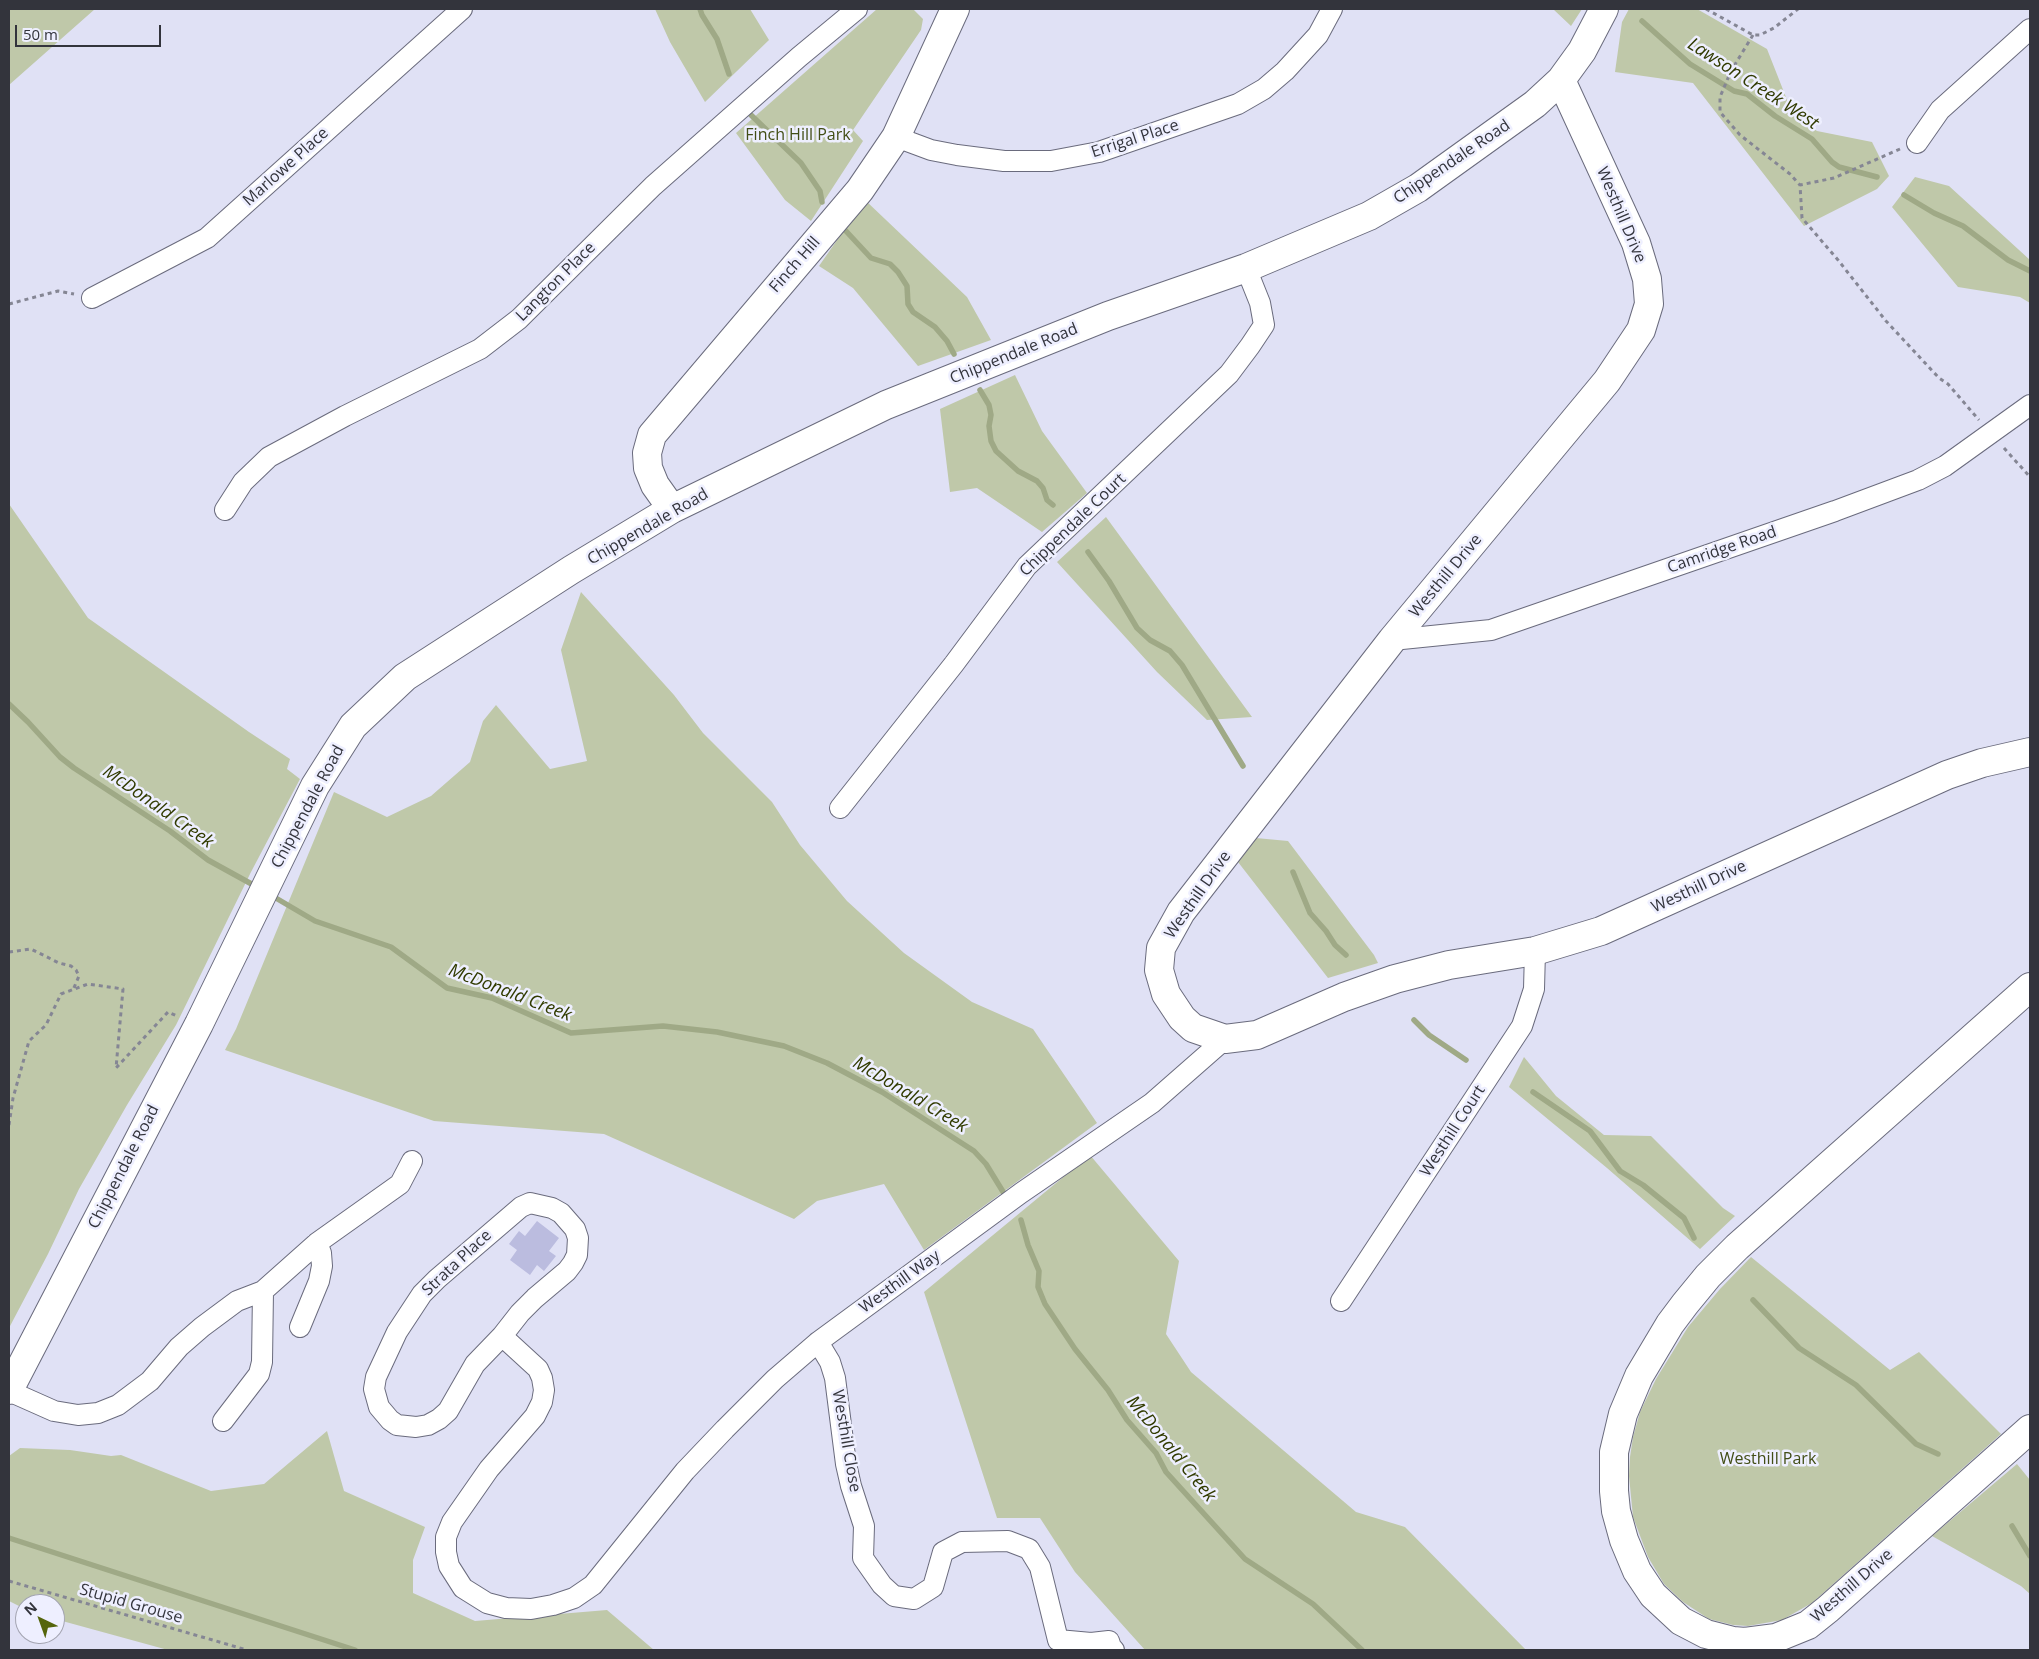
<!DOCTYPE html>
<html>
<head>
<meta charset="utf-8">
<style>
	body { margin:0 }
	#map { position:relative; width:2039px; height:1659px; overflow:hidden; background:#e0e1f5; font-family:"Open Sans",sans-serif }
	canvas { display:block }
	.frame { position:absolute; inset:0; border:10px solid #33343c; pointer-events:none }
	.north { position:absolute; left:15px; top:1594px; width:50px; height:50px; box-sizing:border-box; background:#eeefff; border:1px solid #a3a4b1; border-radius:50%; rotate:318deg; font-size:14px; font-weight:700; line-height:20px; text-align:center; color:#33343c }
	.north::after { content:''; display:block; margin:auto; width:18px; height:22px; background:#55650c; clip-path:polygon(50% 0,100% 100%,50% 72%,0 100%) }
	.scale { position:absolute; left:15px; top:25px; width:146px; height:22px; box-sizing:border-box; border:2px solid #33343c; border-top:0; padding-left:6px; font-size:15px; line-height:18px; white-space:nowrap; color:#33343c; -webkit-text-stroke:4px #eeefff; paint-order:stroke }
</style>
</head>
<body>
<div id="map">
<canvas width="2039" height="1659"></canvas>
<div class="frame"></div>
<div class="north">N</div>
<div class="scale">50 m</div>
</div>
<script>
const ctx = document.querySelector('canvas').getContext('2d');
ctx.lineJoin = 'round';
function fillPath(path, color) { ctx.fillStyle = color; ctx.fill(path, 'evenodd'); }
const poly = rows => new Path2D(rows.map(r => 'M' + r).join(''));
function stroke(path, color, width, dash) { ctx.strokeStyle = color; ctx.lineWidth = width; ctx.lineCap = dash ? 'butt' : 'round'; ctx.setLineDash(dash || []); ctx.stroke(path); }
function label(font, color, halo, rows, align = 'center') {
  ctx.font = font + ' "Open Sans",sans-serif'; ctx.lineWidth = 5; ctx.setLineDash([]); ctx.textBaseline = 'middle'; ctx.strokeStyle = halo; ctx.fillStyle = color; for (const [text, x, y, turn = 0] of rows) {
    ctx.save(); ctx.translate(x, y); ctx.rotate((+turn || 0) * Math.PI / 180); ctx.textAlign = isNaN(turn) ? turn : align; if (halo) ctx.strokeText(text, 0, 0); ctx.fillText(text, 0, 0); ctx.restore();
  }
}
fillPath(poly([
	[9,9,95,9,9,85],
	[655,9,750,9,769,40,705,102,670,42],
	[877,9,913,9,923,19,921,30,853,130,863,141,811,221,785,200,736,133],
	[1553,9,1582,9,1571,26],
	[1629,9,1697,9,1767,49,1793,115,1817,131,1872,142,1889,176,1877,189,1804,226,1693,83,1615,72,1622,22],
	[1915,177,1949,186,2030,260,2030,303,2020,297,1958,287,1892,207],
	[865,200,967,297,991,340,918,366,853,288,819,266],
	[1015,375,1042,431,1087,493,1042,532,977,488,950,492,940,409],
	[9,504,88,618,249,732,290,759,287,769,300,779,251,872,176,1025,127,1105,79,1189,48,1254,9,1328],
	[1106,517,1252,717,1207,720,1157,672,1057,562],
	[581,592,674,695,703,733,772,802,800,845,847,901,904,953,972,1002,1033,1029,1097,1123,924,1250,884,1184,817,1201,794,1219,604,1134,434,1121,225,1050,236,1029,334,792,387,817,431,796,470,762,483,721,496,705,550,769,587,761,561,650],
	[1256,838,1288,841,1374,955,1378,963,1328,978,1238,862],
	[1524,1057,1556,1096,1604,1135,1651,1136,1723,1208,1735,1216,1700,1249,1607,1168,1509,1087],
	[1090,1155,1179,1261,1166,1334,1191,1372,1356,1512,1405,1527,1526,1650,1145,1650,1075,1572,1040,1518,997,1518,924,1292],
	[1751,1257,1890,1370,1919,1352,2001,1434,1812,1603,1782,1620,1748,1626,1733,1625,1709,1619,1683,1602,1664,1584,1648,1557,1633,1517,1629,1476,1630,1457,1633,1437,1640,1412,1656,1379,1688,1327,1720,1289],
	[327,1431,344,1491,425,1527,413,1560,413,1593,475,1621,607,1610,654,1650,168,1650,55,1619,55,1604,25,1604,25,1609,9,1601,9,1456,20,1448,70,1450,111,1456,121,1455,211,1491,264,1484],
	[2017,1464,2030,1480,2030,1594,2021,1586,1932,1536]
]), '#bfc8a9');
stroke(poly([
	[700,9,702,15,717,39,729,74],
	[1642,21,1690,64,1734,91,1747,94,1775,116,1812,139,1832,162,1839,167,1877,177],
	[751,115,801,163,820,191,822,202],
	[1904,195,1934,213,1963,226,2008,260,2030,271],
	[845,230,871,258,890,264,898,272,907,286,908,304,913,312,935,327,947,341,954,354],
	[980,390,989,405,991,415,989,426,991,441,996,451,1018,471,1037,481,1043,488,1047,500,1053,505],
	[1088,552,1109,581,1137,628,1150,640,1170,651,1182,665,1243,766],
	[9,704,28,722,60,757,74,768,170,831,208,860,257,887],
	[1293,872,1310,913,1326,931,1335,945,1346,955],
	[269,894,315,921,391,947,447,988,492,998,571,1033,663,1026,717,1032,784,1046,827,1063,882,1092,974,1151,986,1164,1005,1195],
	[1414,1020,1429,1035,1466,1060],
	[1533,1092,1590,1131,1620,1171,1643,1185,1684,1218,1694,1238],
	[1021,1220,1028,1245,1039,1271,1038,1287,1045,1304,1075,1349,1108,1390,1127,1420,1156,1453,1166,1472,1245,1559,1313,1604,1362,1650],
	[1753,1300,1799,1348,1856,1385,1916,1444,1938,1454],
	[2012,1526,2030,1556],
	[9,1538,355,1650]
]), '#9fa986', 5.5);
fillPath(poly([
	[537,1221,559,1238,549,1251,556,1256,544,1271,537,1265,530,1275,510,1260,517,1250,509,1244,519,1231,525,1236]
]), '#bbbcdf');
const street = poly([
	[896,137,931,150,957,155,1004,161,1051,161,1099,152,1238,104,1264,89,1285,71,1318,35,1332,9],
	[1917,143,1940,110,2030,29],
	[92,298,207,238,462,9],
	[225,510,243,482,269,457,345,416,480,349,519,319,653,186,799,57,857,9],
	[1392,640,1491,630,1835,511,1918,480,1945,466,2030,405],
	[840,808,954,664,1027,566,1229,374,1250,346,1264,325,1260,303,1246,268],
	[1341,1301,1522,1026,1534,989,1535,951],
	[300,1327,319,1281,322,1266,321,1253,317,1243],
	[502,1336,520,1313,535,1298,567,1271,573,1263,577,1255,578,1238,575,1229,561,1213,552,1208,530,1203,521,1207,437,1279,422,1294,397,1332,376,1377,374,1389,379,1407,390,1420,397,1425,416,1427,428,1425,439,1419,448,1411,475,1364,502,1336,538,1369,542,1378,544,1390,542,1402,535,1416,489,1469,452,1522,446,1537,446,1552,449,1566,463,1588,487,1603,506,1608,531,1609,553,1605,574,1598,593,1585,685,1471,725,1429,775,1379,818,1342,1021,1193,1152,1103,1225,1039],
	[818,1342,830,1362,835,1378,846,1464,851,1486,864,1526,863,1558,882,1585,894,1596,914,1599,933,1587,943,1552,962,1542,1008,1541,1029,1549,1040,1567,1058,1640,1091,1643,1109,1641,1111,1647,1114,1650],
	[9,1391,54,1411,78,1415,98,1413,118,1405,150,1381,179,1347,202,1327,237,1301,263,1291,317,1243,400,1184,412,1161],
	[223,1421,259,1374,262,1362,263,1291]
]);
const secondary = poly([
	[1561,80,1636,243,1647,279,1649,304,1641,330,1607,381,1392,640,1181,912,1161,948,1159,970,1166,994,1182,1018,1193,1028,1225,1039,1257,1035,1344,997,1395,979,1449,965,1535,951,1601,931,1947,775,1982,763,2030,752],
	[672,509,655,485,648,468,647,453,652,435,860,190,896,137,955,9],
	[2030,987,1737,1247,1708,1276,1685,1304,1670,1324,1639,1376,1623,1414,1614,1452,1614,1491,1616,1511,1624,1540,1637,1571,1653,1595,1681,1621,1706,1634,1733,1641,1745,1642,1776,1638,1808,1625,1828,1609,2030,1429],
	[9,1390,199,1024,315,786,353,726,405,677,571,570,672,509,886,405,1108,316,1246,268,1369,216,1418,188,1535,104,1561,80,1582,51,1604,9]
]);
stroke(street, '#6a6b7d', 22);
stroke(secondary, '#6a6b7d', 30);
stroke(poly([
	[1706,9,1753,35,1760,35,1774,28,1798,9],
	[1753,35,1731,71,1720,97,1720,112,1740,135,1790,174,1800,185],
	[1900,149,1834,178,1800,185,1802,218,1838,260,1886,321,1939,378,1948,384,1979,420],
	[9,304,58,291,74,294],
	[2004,448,2030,477],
	[9,952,31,949,59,963,71,966,76,970,79,976,73,990],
	[9,1125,13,1098,29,1041,46,1025,61,994,88,984,123,989,116,1068,168,1012,177,1016],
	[9,1581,247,1650]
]), '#858694', 3, [4, 4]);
stroke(street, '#fff', 20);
stroke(secondary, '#fff', 28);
label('16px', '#424e16', '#eeefff', [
	["Finch Hill Park",798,135],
	["Westhill Park",1768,1459]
]);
label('16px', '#33343c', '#eeefff', [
	["Errigal Place",1135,139,-18],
	["Chippendale Road",1452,162,-34],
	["Marlowe Place",286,167,-42],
	["Westhill Drive",1621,215,67],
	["Finch Hill",795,265,-49],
	["Langton Place",556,282,-45],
	["Chippendale Road",1014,354,-22],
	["Chippendale Court",1073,525,-44],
	["Chippendale Road",648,527,-30],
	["Camridge Road",1722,550,-19],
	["Westhill Drive",1446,576,-50],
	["Chippendale Road",308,807,-62],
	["Westhill Drive",1699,887,-25],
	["Westhill Drive",1198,895,-55],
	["Westhill Court",1453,1131,-57],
	["Chippendale Road",124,1167,-63],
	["Strata Place",457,1263,-43],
	["Westhill Way",900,1282,-36],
	["Westhill Close",846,1441,80],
	["Westhill Drive",1852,1586,-41],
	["Stupid Grouse",131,1604,16]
]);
label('italic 18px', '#313b00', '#eeefff', [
	["Lawson Creek West",1753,84,33],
	["McDonald Creek",158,807,35],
	["McDonald Creek",510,993,21],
	["McDonald Creek",910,1095,31],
	["McDonald Creek",1171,1449,51]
]);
</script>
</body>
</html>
